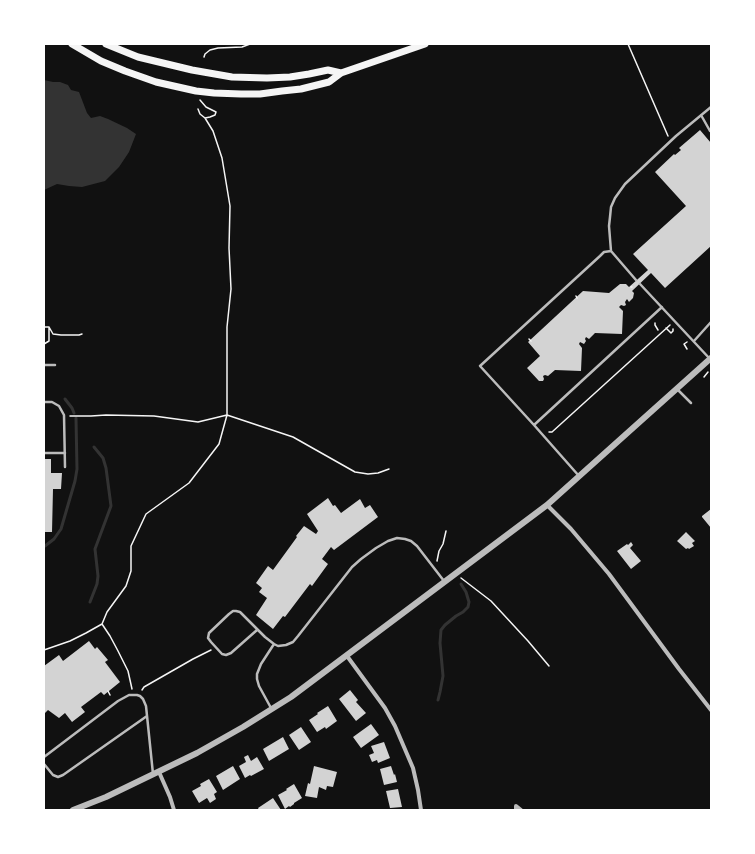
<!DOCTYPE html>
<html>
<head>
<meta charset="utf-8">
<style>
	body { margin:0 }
	#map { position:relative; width:755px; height:854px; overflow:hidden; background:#111; font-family:Barlow,sans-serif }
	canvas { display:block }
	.frame { position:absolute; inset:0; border:45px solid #fff; pointer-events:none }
</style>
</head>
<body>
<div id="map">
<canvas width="755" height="854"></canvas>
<div class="frame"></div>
</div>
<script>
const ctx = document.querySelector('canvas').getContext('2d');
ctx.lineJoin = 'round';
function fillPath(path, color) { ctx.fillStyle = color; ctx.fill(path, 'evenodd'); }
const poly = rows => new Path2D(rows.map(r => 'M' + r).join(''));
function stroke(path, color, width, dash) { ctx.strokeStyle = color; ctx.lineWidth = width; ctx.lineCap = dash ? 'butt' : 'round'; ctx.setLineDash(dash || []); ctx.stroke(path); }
fillPath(poly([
	[44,80,53,82,60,82,68,85,71,90,79,92,87,113,91,118,100,116,108,119,127,128,136,134,129,152,119,167,105,181,82,187,69,186,57,184,44,190]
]), '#333');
stroke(poly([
	[65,399,72,408,74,413],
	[45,546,54,539,61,529,75,481,77,469,76,418],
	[90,602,97,584,98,576,95,549,111,506,106,468,103,458,94,447],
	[438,700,440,692,443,676,440,643,441,630,445,625,456,616,463,612,468,607,469,602,466,592,461,584]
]), '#333', 3);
fillPath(poly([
	[700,130,711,143,711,246,665,288,651,273,632,291,634,293,633,298,629,302,627,299,625,302,626,305,624,306,621,305,619,307,623,311,622,334,595,333,589,339,586,337,585,339,586,341,584,344,580,342,579,344,582,348,581,371,555,370,548,376,545,375,543,376,544,379,543,381,539,381,527,368,540,356,528,342,583,291,609,293,620,284,626,284,629,287,648,270,633,254,686,206,655,172,674,154,675,155,681,150,679,148],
	[44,459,51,459,51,473,62,473,61,489,53,489,52,532,44,532],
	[328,498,333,506,335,505,341,513,360,499,365,508,370,505,378,517,334,550,331,547,322,559,328,564,312,586,310,584,285,617,283,616,273,629,256,615,267,598,259,592,262,588,256,583,268,566,273,570,297,537,296,536,304,526,316,534,318,531,307,514],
	[711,509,711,528,702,517,702,516],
	[686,532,695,541,692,543,694,546,689,549,688,548,686,549,677,541],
	[631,542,633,545,630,548,641,561,631,569,617,551,627,544,628,545],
	[89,641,95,649,97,647,108,660,105,662,120,682,104,695,101,692,81,707,85,712,72,722,65,713,59,718,48,710,44,714,44,666,59,655,63,661],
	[350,690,358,700,356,702,366,713,356,721,339,699],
	[328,706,337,721,326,729,325,727,317,732,309,720,318,714,317,713],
	[371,724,379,735,361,748,353,737],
	[301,727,311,742,299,750,289,735],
	[283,737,289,749,269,761,263,749],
	[384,742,390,758,378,763,377,760,372,762,369,755,374,753,371,746],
	[248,755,251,761,257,757,264,769,251,776,250,775,245,778,239,766,246,762,244,757],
	[233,766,240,779,223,790,216,776],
	[314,766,337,772,333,787,327,786,326,790,319,787,317,798,305,796,308,783,310,784],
	[391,766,394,775,395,774,397,782,384,785,380,769],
	[209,779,217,792,214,794,216,799,210,803,207,798,199,803,192,791,201,786,200,784],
	[294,784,302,798,294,803,294,804,290,807,289,806,285,809,278,795,287,790,286,789],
	[398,789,402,807,390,808,386,791],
	[273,798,281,810,259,810,258,808]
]), '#d3d3d3');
stroke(poly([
	[628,44,668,136],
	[204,57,205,54,210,50,218,48,242,47,250,44],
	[200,100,206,107,216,112,215,115,210,117,205,118],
	[198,109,200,114,205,118,213,131,222,158,230,206,229,248,231,289,227,327,227,415,293,437,355,472,368,474,378,473,389,469],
	[631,287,632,287],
	[576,296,577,298],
	[655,323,655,325,658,330],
	[44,327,49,327,53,334,61,335,79,335,82,334],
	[666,328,671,333,673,331,673,329],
	[529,339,531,341],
	[687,342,684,344,687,349],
	[44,344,49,341,49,327],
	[704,377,708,372],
	[549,432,552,432,670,325],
	[437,561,439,551,443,544,446,531],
	[461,578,491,601,528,641,549,666],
	[102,624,110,636,118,651,128,671,132,689],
	[44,650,70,641,86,633,102,624,107,612,126,586,131,571,131,546,146,514,189,483,219,444,227,415,198,422,154,416,106,415,91,416,70,416],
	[142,690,144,687,193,659,211,650],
	[108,691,110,695]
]), '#f5f5f5', 1.5);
stroke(poly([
	[701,115,710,131],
	[636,280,611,251,609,226,610,217,611,207,615,198,625,184,676,136,711,107],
	[640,284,710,359],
	[694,341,711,322],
	[44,365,55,365],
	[677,389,691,403],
	[44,402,52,402,59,406,64,415,65,467],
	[534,425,662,307],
	[44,453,65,453],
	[579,476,534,425,480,366,600,256,604,252,611,251],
	[257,630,231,653,226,655,222,654,211,642,208,638,209,633,229,614,233,611,236,611,240,612,265,637,274,644],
	[271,708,259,686,257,679,257,674,261,664,274,644,278,646,286,645,293,642,298,636,352,567,361,559,376,548,388,541,397,538,405,539,411,541,417,546,444,581],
	[44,757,118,701,129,695,137,695,140,696,143,699,146,706,153,774],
	[44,764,53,775,58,777,63,775,147,716]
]), '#bcbcbc', 2.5);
stroke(poly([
	[547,505,571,529,609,574,679,669,711,710],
	[347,656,385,708,395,726,413,768,418,790,421,810],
	[159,772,170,797,174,810],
	[516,810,516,806,521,810]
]), '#bcbcbc', 4);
stroke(poly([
	[73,810,106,797,197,753,243,727,291,697,547,505,711,358]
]), '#bcbcbc', 6);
stroke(poly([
	[72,44,101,61,125,71,156,82,196,91,214,93,241,94,260,94,282,91,301,89,329,82,341,73,425,44],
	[106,44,138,57,192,70,232,77,267,78,290,77,309,74,328,70,341,73]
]), '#f5f5f5', 7);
</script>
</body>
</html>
